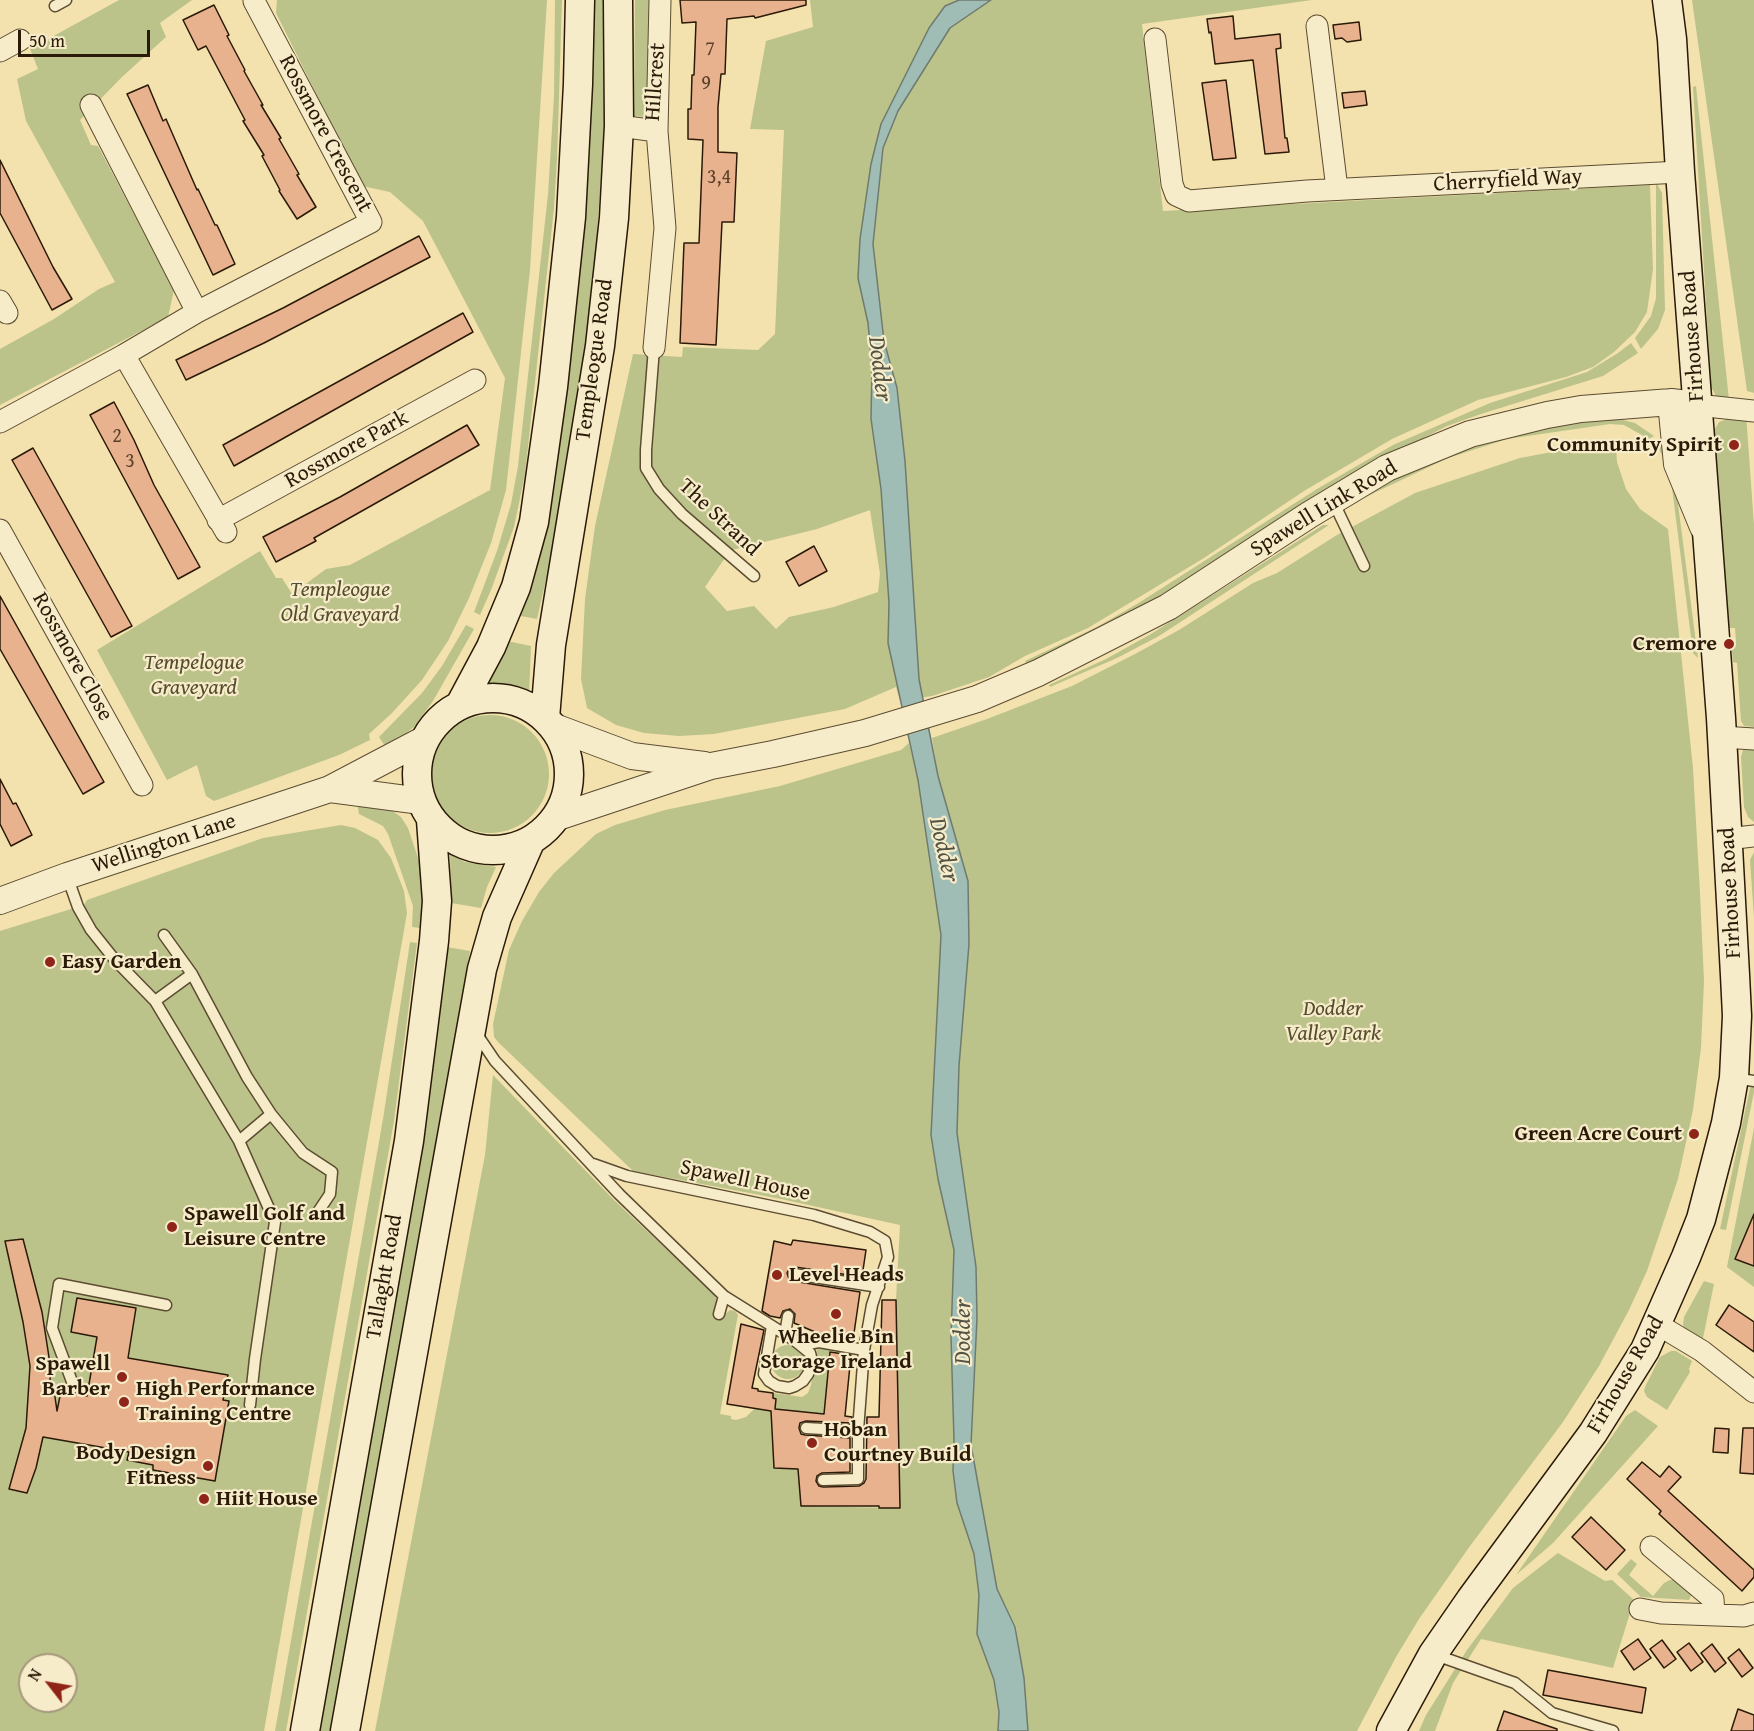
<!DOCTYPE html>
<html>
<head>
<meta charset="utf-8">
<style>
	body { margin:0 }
	#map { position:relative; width:1754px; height:1731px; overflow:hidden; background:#f3e2ae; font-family:"Gentium Book Plus",serif }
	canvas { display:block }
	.north { position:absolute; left:18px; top:1653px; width:60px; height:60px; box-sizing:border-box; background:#f7ecca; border:2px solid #a5987c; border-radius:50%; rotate:301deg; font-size:16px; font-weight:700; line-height:24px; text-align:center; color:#2a1a07 }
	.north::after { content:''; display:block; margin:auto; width:21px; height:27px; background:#8f2418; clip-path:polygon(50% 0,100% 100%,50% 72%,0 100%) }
	.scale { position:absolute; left:18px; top:30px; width:132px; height:27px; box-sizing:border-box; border:3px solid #2a1a07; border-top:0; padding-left:8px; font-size:18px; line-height:21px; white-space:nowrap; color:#2a1a07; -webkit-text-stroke:4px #f7ecca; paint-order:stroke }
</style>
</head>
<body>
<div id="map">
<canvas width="1754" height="1731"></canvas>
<div class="north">N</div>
<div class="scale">50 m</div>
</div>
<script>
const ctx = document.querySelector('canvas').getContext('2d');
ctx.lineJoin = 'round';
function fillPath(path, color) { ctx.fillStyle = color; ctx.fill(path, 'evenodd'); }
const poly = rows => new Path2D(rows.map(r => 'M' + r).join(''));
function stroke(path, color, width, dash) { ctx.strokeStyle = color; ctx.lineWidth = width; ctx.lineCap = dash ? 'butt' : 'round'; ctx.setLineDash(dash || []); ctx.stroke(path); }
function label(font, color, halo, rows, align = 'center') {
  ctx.font = font + ' "Gentium Book Plus",serif'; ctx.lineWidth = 4.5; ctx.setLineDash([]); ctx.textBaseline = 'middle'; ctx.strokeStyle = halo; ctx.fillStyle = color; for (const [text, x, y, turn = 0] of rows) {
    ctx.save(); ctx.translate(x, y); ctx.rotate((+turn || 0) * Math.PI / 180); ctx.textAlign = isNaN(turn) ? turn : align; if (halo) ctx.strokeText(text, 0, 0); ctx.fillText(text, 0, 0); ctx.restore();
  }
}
fillPath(poly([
	[119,0,192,0,160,23,166,37,122,77,80,120,91,145,98,146,174,290,168,317,0,405,0,349,54,319,99,289,115,282,26,121,17,79,38,69,30,49],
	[277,0,547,0,530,270,506,490,491,543,469,598,448,641,422,680,392,713,369,734,370,740,339,755,214,801,206,796,197,765,167,780,97,650,260,551,276,578,282,578,292,594,326,569,350,565,490,490,505,378,423,221,390,192,362,186,276,13],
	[555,0,562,0,557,160,554,208,525,474,514,527,491,590,480,615,474,612,497,551,511,504,518,466,548,194,554,96],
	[592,0,607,0,604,135,592,304,553,549,537,619,515,615],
	[635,0,649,0,647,117,634,116],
	[810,0,1312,0,1142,24,1163,211,1650,185,1653,269,1647,312,1635,332,1614,352,1593,367,1566,377,1478,400,1392,439,1304,491,1204,558,1088,628,1025,656,989,677,932,696,900,701,896,687,845,709,714,734,679,736,644,733,616,725,587,708,581,679,585,599,595,526,633,354,682,357,683,347,758,350,775,334,784,130,750,129,766,41,813,27],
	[870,510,880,574,878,592,834,607,789,617,776,629,754,606,727,611,705,587,727,555,732,550,817,529],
	[1692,0,1754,0,1754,393,1747,391],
	[1696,86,1729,400,1717,398,1711,387,1693,87],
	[1656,182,1662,193,1665,310,1658,329,1641,349,1635,338,1651,316,1656,298],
	[1631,343,1638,353,1603,376,1481,414,1447,426,1369,466,1165,595,1027,665,1025,661,1097,627,1137,604,1317,489,1393,445,1490,403,1587,372,1618,353],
	[1745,400,1754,525,1754,727,1744,726,1741,721,1737,663,1733,662,1731,642,1736,642,1735,628,1729,628,1713,432,1719,422,1727,419],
	[1619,419,1635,423,1654,436,1649,439,1624,425,1610,424,1507,439,1448,458,1357,501,1369,489,1471,445,1558,425],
	[1600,443,1611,444,1616,447,1617,462,1626,489,1640,509,1668,529,1693,768,1700,893,1704,981,1701,1048,1693,1110,1678,1179,1647,1271,1629,1310,1599,1366,1563,1422,1470,1546,1419,1619,1396,1657,1357,1731,1028,1731,1024,1678,1016,1627,997,1589,971,1445,977,1318,957,1133,959,1066,969,944,968,881,938,776,932,738,987,719,1072,686,1135,654,1179,630,1253,583,1277,573,1337,535,1415,493,1520,458],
	[1661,443,1674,473,1698,658,1693,653,1670,472,1658,447],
	[1323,525,1329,525,1159,636,1117,658,1050,687,1049,685,1106,659,1151,634],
	[466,625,474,629,433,701,414,727,387,749,379,737,422,693,442,666],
	[507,641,531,646,529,695,524,692,501,686,491,685,484,687],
	'431 774a59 59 0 1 1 118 0a59 59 0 1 1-118 0Z',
	[909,743,918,780,941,935,931,1135,938,1179,954,1250,951,1336,954,1441,953,1471,957,1503,974,1554,979,1595,977,1634,994,1680,999,1712,998,1731,375,1731,485,1155,493,1075,614,1200,714,1294,724,1315,730,1310,735,1311,738,1315,737,1320,720,1414,731,1416,731,1419,736,1420,746,1417,756,1407,771,1409,773,1451,804,1453,799,1475,801,1506,900,1508,896,1300,900,1225,781,1199,633,1171,499,1043,494,1037,493,1024,509,950,522,921,539,892,554,873,596,834,615,825,665,810,780,786,901,750],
	[1754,748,1754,822,1748,817,1744,807,1741,757,1743,750],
	[357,802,391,810,401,817,408,828,420,864,423,892,420,928,412,927,413,906,388,834,383,826,359,814],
	[341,825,355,828,378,840,391,858,404,891,407,913,264,1731,0,1731,0,931,84,905,87,900,263,838],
	[30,1665,66,1665,66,1701,30,1701],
	[1754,852,1754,918,1750,860],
	[450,854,465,862,496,867,487,887,481,908,451,903],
	[410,942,417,943,394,1121,286,1731,275,1731,383,1119],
	[447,947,470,951,334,1731,315,1731],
	[1754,1086,1754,1092,1726,1230,1720,1229,1750,1088],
	[1754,1128,1754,1287,1727,1267],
	[1704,1281,1714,1284,1702,1343,1686,1331,1683,1325,1684,1317],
	'771 1362a17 17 0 1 1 34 0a17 17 0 1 1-34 0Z',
	[817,1348,830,1350,824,1414,775,1409,773,1393,802,1397,808,1393,811,1385],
	[1671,1351,1676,1351,1692,1361,1689,1369,1690,1372,1667,1410,1647,1397,1644,1391,1645,1387,1660,1357],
	[1635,1410,1658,1426,1553,1543,1516,1575,1626,1416],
	[1558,1553,1605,1581,1612,1580,1634,1600,1613,1668,1481,1639,1453,1683,1435,1731,1419,1731,1426,1715,1467,1650,1513,1588],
	[1631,1559,1637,1564,1629,1575,1653,1596,1664,1583,1670,1580,1679,1579,1692,1593,1689,1600,1641,1597,1617,1574]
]), '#bbc38a');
const water = poly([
	[959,0,991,0,950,28,898,111,883,148,873,244,884,341,897,388,905,461,919,679,938,776,968,881,969,944,959,1066,957,1133,976,1267,977,1318,971,1445,997,1589,1015,1627,1024,1678,1028,1731,998,1731,999,1712,994,1680,977,1634,979,1595,974,1554,957,1503,953,1471,954,1441,951,1336,954,1250,938,1179,931,1135,941,935,918,780,888,643,889,603,881,489,871,419,872,366,868,323,858,278,860,239,871,164,881,124,929,28,945,6,959,0]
]);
fillPath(water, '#9fbcb5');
stroke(water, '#707b6f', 1.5);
const building = poly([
	[680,0,806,0,806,5,755,18,754,16,727,19,725,74,721,74,718,107,718,152,737,153,734,222,722,222,716,345,680,343,684,243,699,243,703,140,688,139,688,109,691,109,692,75,694,75,696,22,682,23,680,0],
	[214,5,229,35,227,36,245,70,244,71,263,105,261,105,281,138,279,139,299,174,297,175,316,207,297,219,279,191,280,190,262,156,264,155,243,121,245,120,206,46,198,50,183,20,214,5],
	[1233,16,1235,39,1280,34,1281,48,1276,49,1285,138,1287,138,1289,152,1265,154,1253,60,1215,64,1211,32,1209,33,1207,19,1233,16],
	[1359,22,1361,40,1347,42,1342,38,1335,39,1333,25,1359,22],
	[1226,80,1236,158,1213,160,1202,83,1226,80],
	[148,85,163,121,166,119,197,190,198,189,215,225,217,225,235,264,213,275,127,94,148,85],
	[1365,91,1367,105,1344,108,1342,93,1365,91],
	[0,160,53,267,72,299,52,310,0,213,0,160],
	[419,236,430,257,264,343,186,380,176,360,283,308,419,236],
	[463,313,473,332,234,466,223,445,463,313],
	[114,402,134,440,154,485,200,567,178,579,90,415,114,402],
	[467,425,479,445,314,538,316,541,276,562,263,537,340,497,467,425],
	[33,448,132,626,111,637,12,460,33,448],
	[814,546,827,571,799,586,786,562,814,546],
	[0,596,104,782,83,794,0,649,0,596],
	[0,779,13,804,16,803,32,835,11,846,0,824,0,779],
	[1754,1214,1754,1266,1735,1259,1754,1214],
	[23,1239,42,1312,51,1370,49,1389,54,1390,57,1411,61,1391,87,1396,97,1337,71,1332,77,1298,136,1308,128,1358,228,1375,223,1400,229,1401,215,1481,153,1470,153,1465,127,1460,129,1452,43,1437,36,1468,27,1493,9,1489,26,1428,30,1366,23,1322,5,1241,23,1239],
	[793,1240,866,1250,862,1277,795,1267,789,1269,787,1273,789,1279,793,1281,860,1292,853,1340,822,1335,794,1323,795,1314,790,1309,783,1311,780,1318,770,1316,762,1311,774,1241,791,1245,793,1240],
	[882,1300,896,1300,900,1508,879,1508,879,1506,801,1506,798,1469,774,1468,771,1411,727,1404,741,1324,764,1330,752,1388,758,1389,758,1391,773,1393,773,1398,776,1399,775,1409,824,1414,830,1352,851,1355,845,1416,852,1417,851,1423,806,1421,800,1423,799,1428,801,1434,805,1435,850,1438,850,1472,822,1473,817,1476,816,1481,819,1486,823,1487,859,1486,864,1483,866,1479,867,1417,879,1417,882,1300],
	[1729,1305,1754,1322,1754,1352,1716,1325,1729,1305],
	[1715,1428,1729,1429,1728,1453,1713,1452,1715,1428],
	[1743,1428,1754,1428,1754,1474,1740,1473,1743,1428],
	[1642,1462,1660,1477,1669,1466,1681,1477,1668,1491,1754,1570,1754,1577,1742,1591,1659,1514,1661,1511,1627,1479,1642,1462],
	[1591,1517,1625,1550,1606,1570,1572,1537,1591,1517],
	[1638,1639,1651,1658,1634,1670,1621,1651,1638,1639],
	[1662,1640,1676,1659,1664,1668,1650,1649,1662,1640],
	[1689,1643,1703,1662,1691,1671,1677,1652,1689,1643],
	[1712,1644,1726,1663,1715,1672,1701,1653,1712,1644],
	[1739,1649,1753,1668,1742,1677,1728,1658,1739,1649],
	[1548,1670,1646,1688,1642,1713,1543,1695,1548,1670],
	[1738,1709,1754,1715,1754,1731,1731,1731,1738,1709],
	[1504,1711,1557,1729,1557,1731,1497,1731,1504,1711]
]);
fillPath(building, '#e8b28e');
stroke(building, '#2a1a07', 1.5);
const service = poly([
	[55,6,66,0],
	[654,348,646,450,646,468,659,489,682,514,754,576],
	[1333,501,1364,566],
	[67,876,78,907,91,930,115,960,155,1001,239,1141,275,1222,255,1359,250,1405],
	[192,974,247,1077,271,1114,303,1153,332,1172,330,1194,316,1215],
	[155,1001,192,974,164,935],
	[476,1033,495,1061,619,1194,724,1296,772,1326,794,1340,810,1353,812,1361,808,1374,803,1381,795,1386,789,1388,777,1386,769,1381,764,1374,772,1326],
	[1734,1078,1754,1081],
	[239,1141,271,1114],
	[593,1164,627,1176,814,1215,870,1232,885,1241,888,1257,872,1305,864,1350,858,1431,806,1428],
	[794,1274,879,1287],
	[719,1314,724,1296],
	[785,1334,788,1316],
	[804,1347,808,1344,819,1342,864,1350],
	[74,1387,52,1328,59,1284,166,1305],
	[823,1480,858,1479,858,1431],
	[1433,1654,1515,1683,1552,1713,1613,1731]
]);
const minor = poly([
	[1317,26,1337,189],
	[1155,39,1172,184,1176,195,1189,201,1307,191,1680,172],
	[0,51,20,40],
	[91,105,197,312],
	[619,126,657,131],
	[0,301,7,313],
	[654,348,665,228,657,131,660,0],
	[124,355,226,532],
	[1697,405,1754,411],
	[0,422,124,355,197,312,371,222,254,1],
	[218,520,475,380],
	[0,530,142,785],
	[1722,737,1754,739],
	[1727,839,1754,836],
	[1657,1324,1702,1351,1754,1392],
	[1651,1547,1713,1599,1714,1615],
	[1640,1609,1661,1613,1744,1616,1754,1613]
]);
const tertiary = poly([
	[1671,402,1677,464,1703,527],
	[552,726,632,756,704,765],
	[330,789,421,801],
	[555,818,711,766,773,754,865,733,977,699,1038,673,1168,607,1309,515,1387,468,1470,434,1547,415,1581,409,1671,402,1697,405],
	[0,901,67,876,330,789,425,739]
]);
const secondary = poly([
	'417 774a76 76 0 1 1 152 0a76 76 0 1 1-152 0Z',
	[460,705,491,647,516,587,534,522,553,387,571,217,578,84,580,0],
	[545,718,551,645,600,346,614,218,619,126,618,0],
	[305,1731,409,1141,434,941,437,901,431,820],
	[345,1731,482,969,497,917,530,842],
	[1391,1731,1433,1654,1471,1599,1593,1433,1645,1350,1686,1257,1701,1219,1726,1123,1734,1078,1737,1016,1735,975,1721,718,1680,172,1672,39,1667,0]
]);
stroke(service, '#5c4c31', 13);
stroke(minor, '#5c4c31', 23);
stroke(tertiary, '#5c4c31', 28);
stroke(secondary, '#2a1a07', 31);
stroke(service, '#f7ecca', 10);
stroke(minor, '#f7ecca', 21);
stroke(tertiary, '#f7ecca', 26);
stroke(secondary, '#f7ecca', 28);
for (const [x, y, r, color] of [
	[1734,445,6,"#8f2418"],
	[1729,644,6,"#8f2418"],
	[50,962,6,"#8f2418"],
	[1694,1134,6,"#8f2418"],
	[172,1227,6,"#8f2418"],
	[777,1275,6,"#8f2418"],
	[836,1314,6,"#8f2418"],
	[122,1377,6,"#8f2418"],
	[124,1402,6,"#8f2418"],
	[812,1443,6,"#8f2418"],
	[208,1466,6,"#8f2418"],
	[204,1499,6,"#8f2418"]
]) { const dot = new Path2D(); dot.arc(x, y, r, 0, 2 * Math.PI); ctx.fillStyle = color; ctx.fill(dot); stroke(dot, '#f7ecca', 2); }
label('20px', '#5a4029', null, [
	["7",710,50],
	["9",706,84],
	["3,4",719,178],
	["2",117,437],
	["3",130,462]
]);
label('22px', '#2a1a07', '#f7ecca', [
	["Hillcrest",656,82,-86],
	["Rossmore Crescent",325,134,62],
	["Cherryfield Way",1508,181,-3],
	["Firhouse Road",1693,336,-94],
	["Templeogue Road",595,360,-82],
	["Rossmore Park",347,450,-29],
	["Spawell Link Road",1324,509,-31],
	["The Strand",719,518,43],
	["Rossmore Close",72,657,61],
	["Wellington Lane",164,844,-18],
	["Firhouse Road",1731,893,-93],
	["Spawell House",745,1181,12],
	["Tallaght Road",385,1277,-80],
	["Firhouse Road",1626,1375,-60]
]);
label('bold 22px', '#2a1a07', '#f7ecca', [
	["Community Spirit",1722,445,"right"],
	["Cremore",1717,644,"right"],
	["Easy Garden",62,962],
	["Green Acre Court",1682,1134,"right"],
	["Spawell Golf and",184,1214],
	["Leisure Centre",184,1239],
	["Level Heads",789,1275],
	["Wheelie Bin",836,1337,"center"],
	["Storage Ireland",836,1362,"center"],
	["Spawell",110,1364,"right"],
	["Barber",110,1389,"right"],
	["High Performance",136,1389],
	["Training Centre",136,1414],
	["Hoban",824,1430],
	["Courtney Build",824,1455],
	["Body Design",196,1453,"right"],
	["Fitness",196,1478,"right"],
	["Hiit House",216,1499]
], 'left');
label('italic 22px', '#564d2e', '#f7ecca', [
	["Templeogue",340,590],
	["Old Graveyard",340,615],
	["Tempelogue",194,663],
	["Graveyard",194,688],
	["Dodder",1333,1009],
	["Valley Park",1333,1034]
]);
label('italic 24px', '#535344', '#f7ecca', [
	["Dodder",879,369,83],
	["Dodder",943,850,77],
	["Dodder",964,1332,-90]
]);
</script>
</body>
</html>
